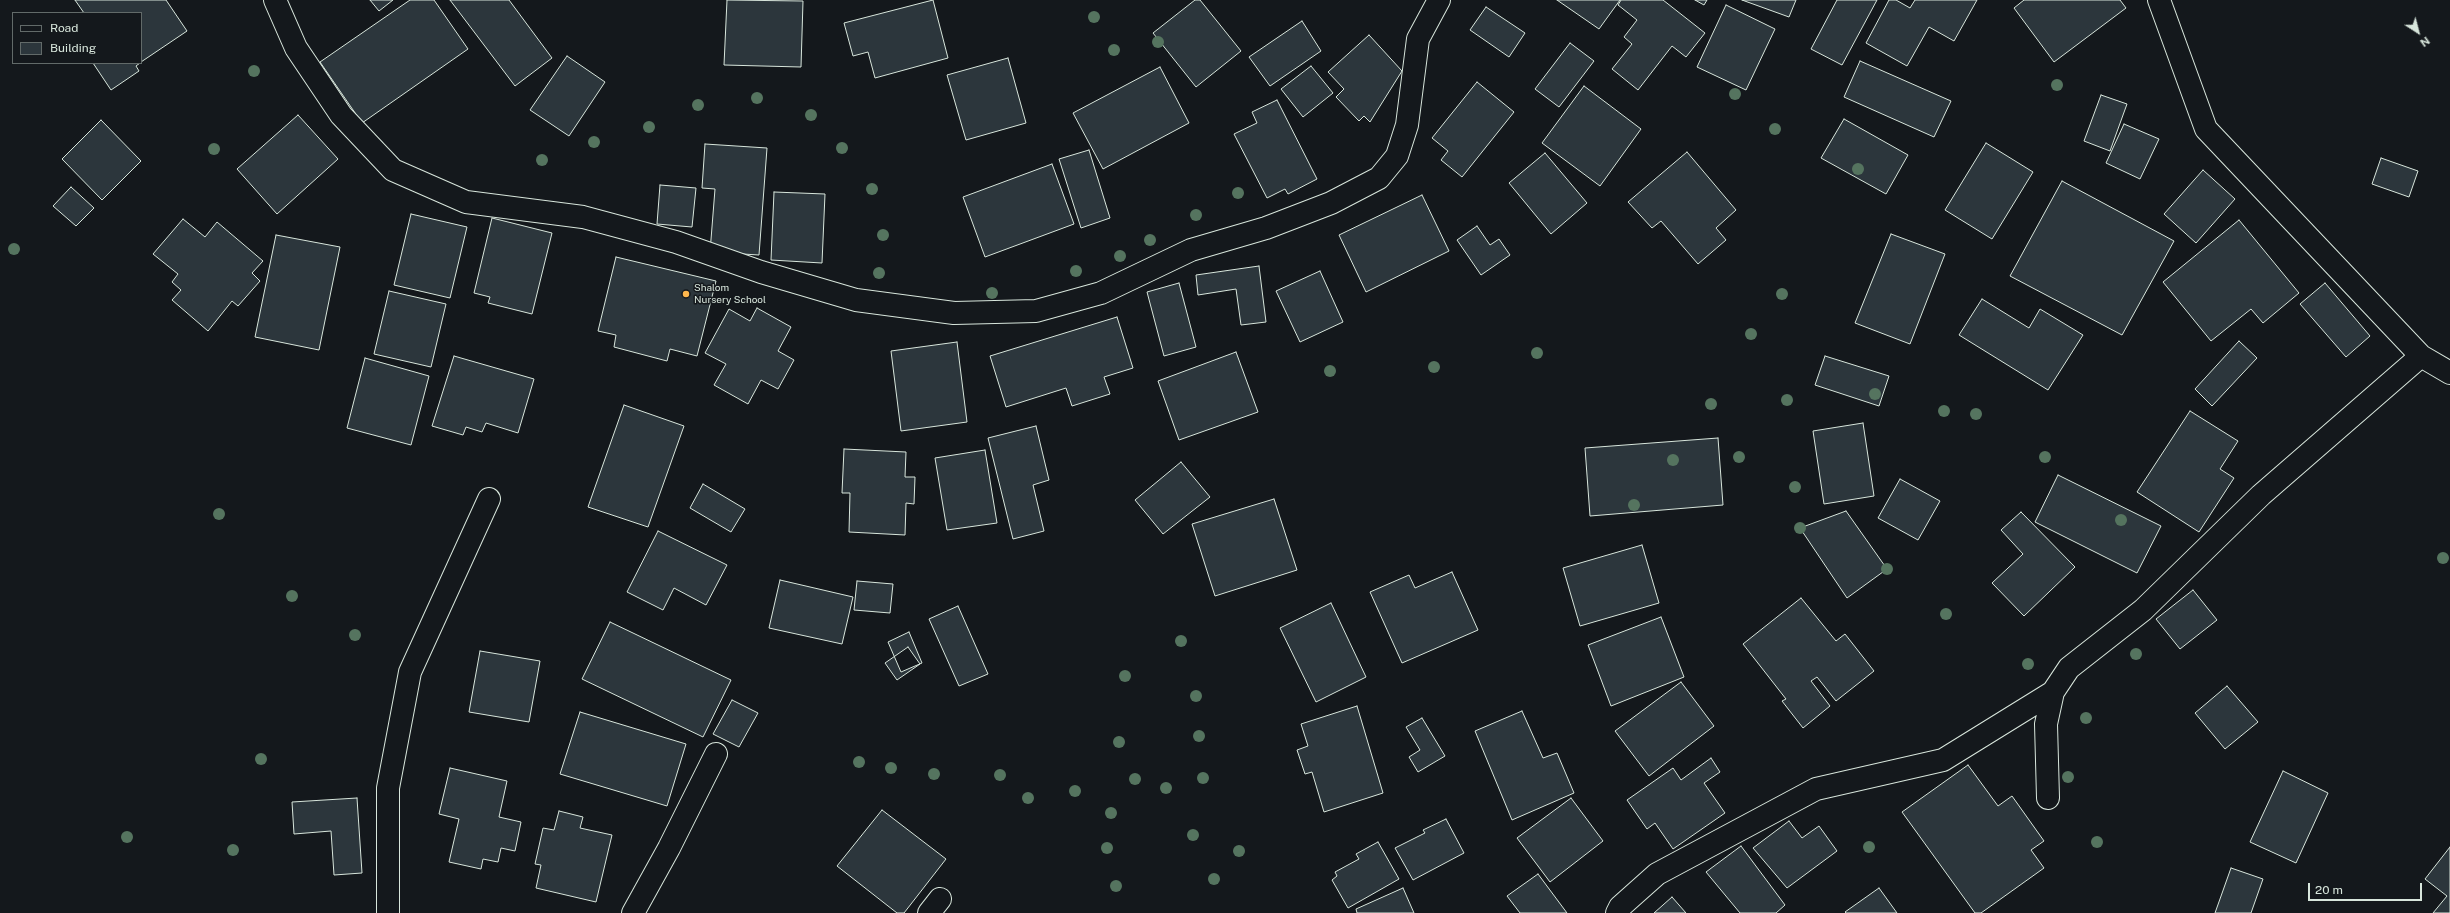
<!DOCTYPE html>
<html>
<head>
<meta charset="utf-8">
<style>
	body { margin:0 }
	#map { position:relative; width:2450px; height:913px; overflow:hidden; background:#14181c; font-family:"Public Sans",sans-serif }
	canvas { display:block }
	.legend { position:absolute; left:12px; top:12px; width:130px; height:52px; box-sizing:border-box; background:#14181c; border:1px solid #626a69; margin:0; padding:5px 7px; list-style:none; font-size:12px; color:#d8e6dc }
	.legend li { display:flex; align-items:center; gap:8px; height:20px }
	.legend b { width:20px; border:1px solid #626a69 }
	.north { position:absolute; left:2398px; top:12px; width:40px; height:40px; -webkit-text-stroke:3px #14181c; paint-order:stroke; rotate:144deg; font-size:11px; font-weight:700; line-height:16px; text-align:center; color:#d8e6dc }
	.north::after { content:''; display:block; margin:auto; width:14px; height:18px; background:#d8e6dc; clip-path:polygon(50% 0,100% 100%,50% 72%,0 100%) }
	.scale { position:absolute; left:2308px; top:883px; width:114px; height:18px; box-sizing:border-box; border:2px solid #d8e6dc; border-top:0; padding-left:5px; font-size:12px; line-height:14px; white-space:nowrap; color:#d8e6dc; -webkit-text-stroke:3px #14181c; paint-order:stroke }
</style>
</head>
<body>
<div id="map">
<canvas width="2450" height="913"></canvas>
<ul class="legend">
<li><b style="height:5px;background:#14181c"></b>Road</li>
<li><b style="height:11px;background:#2c363c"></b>Building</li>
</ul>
<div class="north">N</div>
<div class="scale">20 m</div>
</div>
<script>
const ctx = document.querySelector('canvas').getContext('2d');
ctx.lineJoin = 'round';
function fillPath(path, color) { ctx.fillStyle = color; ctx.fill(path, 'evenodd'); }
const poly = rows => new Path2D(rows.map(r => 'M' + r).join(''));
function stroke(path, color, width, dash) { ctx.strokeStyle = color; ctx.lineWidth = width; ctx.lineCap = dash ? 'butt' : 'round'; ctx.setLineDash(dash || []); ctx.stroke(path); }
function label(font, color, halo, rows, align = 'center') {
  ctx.font = font + ' "Public Sans",sans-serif'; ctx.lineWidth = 3; ctx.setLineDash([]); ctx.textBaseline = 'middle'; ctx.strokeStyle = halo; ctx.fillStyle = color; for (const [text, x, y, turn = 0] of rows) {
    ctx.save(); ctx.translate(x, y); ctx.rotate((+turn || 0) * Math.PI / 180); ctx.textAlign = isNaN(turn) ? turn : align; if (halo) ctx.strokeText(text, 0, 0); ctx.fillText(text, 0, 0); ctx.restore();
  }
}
const building = poly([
	[75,0,166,0,187,31,141,62,141,13,84,13,75,0],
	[370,0,393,0,379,11,370,0],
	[410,0,434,0,468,49,362,123,320,62,410,0],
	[450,0,509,0,552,58,515,86,450,0],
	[727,0,803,1,801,67,724,65,727,0],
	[933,0,948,58,875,78,868,52,853,56,844,23,933,0],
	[1195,0,1200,0,1241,51,1196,87,1153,33,1195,0],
	[1557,0,1620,0,1599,29,1557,0],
	[1621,0,1663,0,1705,33,1686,57,1672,46,1638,90,1612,69,1632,44,1624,37,1637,20,1618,5,1621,0],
	[1695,0,1707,0,1704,5,1695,0],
	[1742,0,1796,0,1789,17,1742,0],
	[1837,0,1877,0,1842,65,1811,49,1837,0],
	[1889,0,1896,0,1910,8,1915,0,1977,0,1954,41,1929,27,1907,66,1866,43,1889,0],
	[2024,0,2120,0,2126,8,2054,62,2014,8,2024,0],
	[1726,5,1775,29,1746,90,1697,67,1726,5],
	[1486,7,1525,33,1509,57,1470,30,1486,7],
	[1302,21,1321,51,1270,86,1249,57,1302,21],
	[1369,35,1402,71,1370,122,1364,116,1359,121,1336,97,1344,89,1328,72,1369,35],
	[1570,43,1594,61,1559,107,1535,89,1570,43],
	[567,56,605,82,569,136,530,110,567,56],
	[1008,58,1026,123,966,140,947,75,1008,58],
	[1860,61,1951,101,1934,137,1844,97,1860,61],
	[93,63,140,63,136,66,139,71,111,90,93,63],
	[1311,66,1333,93,1303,117,1281,89,1311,66],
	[1160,67,1189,123,1103,169,1073,113,1160,67],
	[1477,82,1514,112,1462,177,1441,160,1448,151,1432,138,1477,82],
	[1584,86,1641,129,1600,186,1542,143,1584,86],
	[2101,95,2127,104,2110,151,2084,141,2101,95],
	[1277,100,1317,179,1288,194,1285,189,1267,198,1234,134,1257,123,1252,112,1277,100],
	[298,115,338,159,277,214,237,169,298,115],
	[1844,119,1908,155,1886,194,1821,158,1844,119],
	[101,120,141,161,102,200,62,159,101,120],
	[2124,124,2159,139,2140,179,2106,163,2124,124],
	[1986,143,2033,172,1992,239,1945,210,1986,143],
	[705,144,767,148,759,255,710,252,715,189,702,188,705,144],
	[1089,150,1110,218,1081,228,1059,159,1089,150],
	[1687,152,1736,210,1716,228,1726,240,1698,264,1661,221,1652,228,1628,202,1687,152],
	[1545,153,1587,203,1551,234,1509,183,1545,153],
	[2381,158,2418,171,2409,197,2372,184,2381,158],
	[1052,164,1074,224,985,257,963,197,1052,164],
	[2203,170,2235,199,2196,243,2164,214,2203,170],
	[2062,181,2174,241,2122,335,2010,276,2062,181],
	[660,185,696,188,692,227,657,224,660,185],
	[71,187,94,208,76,226,53,206,71,187],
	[774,192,825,194,822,263,771,260,774,192],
	[1422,195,1449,251,1366,292,1339,235,1422,195],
	[411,214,467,227,450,298,394,285,411,214],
	[492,218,552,233,532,314,488,303,490,297,474,293,492,218],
	[183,219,205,237,217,222,263,261,252,273,260,281,238,306,232,301,208,331,172,300,181,290,172,282,178,274,153,254,183,219],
	[2239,220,2299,293,2263,323,2251,309,2211,341,2163,282,2239,220],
	[1477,226,1490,245,1499,239,1510,255,1481,275,1457,240,1477,226],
	[1891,234,1945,254,1910,344,1855,323,1891,234],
	[276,235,340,247,319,350,255,337,276,235],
	[616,257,716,281,697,356,670,349,667,361,614,347,616,335,598,331,616,257],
	[1259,266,1266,322,1241,325,1236,289,1198,295,1196,275,1259,266],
	[1320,271,1343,322,1300,342,1276,291,1320,271],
	[1179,283,1196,347,1164,356,1147,292,1179,283],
	[2325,283,2370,336,2346,357,2300,304,2325,283],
	[389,291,446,304,431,367,374,354,389,291],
	[1982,299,2029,328,2040,309,2083,335,2048,390,1959,335,1982,299],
	[757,308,791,327,778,351,794,360,778,389,761,380,748,404,714,385,726,364,705,353,729,309,750,321,757,308],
	[1117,317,1133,368,1104,377,1110,394,1072,406,1066,388,1006,407,990,356,1117,317],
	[2239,341,2257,358,2212,406,2195,389,2239,341],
	[957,342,967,422,901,431,891,351,957,342],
	[1236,352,1258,412,1179,440,1158,381,1236,352],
	[454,356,534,379,518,433,486,423,482,432,466,427,463,435,432,426,454,356],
	[1825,356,1889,376,1879,406,1815,385,1825,356],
	[365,358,429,376,411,445,347,428,365,358],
	[624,405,684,426,648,527,588,507,624,405],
	[2190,411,2238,441,2220,469,2234,478,2199,532,2137,492,2190,411],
	[1863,423,1874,496,1824,504,1813,431,1863,423],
	[1036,426,1049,480,1033,485,1044,531,1013,539,988,438,1036,426],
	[1718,438,1723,505,1590,516,1585,448,1718,438],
	[844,449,906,452,905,477,915,477,914,504,906,503,905,535,849,532,850,493,842,493,844,449],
	[985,450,997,523,947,530,935,458,985,450],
	[1181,462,1210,497,1163,534,1135,500,1181,462],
	[2058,475,2161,526,2137,573,2035,522,2058,475],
	[1900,479,1940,501,1918,540,1878,518,1900,479],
	[703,484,745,509,731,532,690,508,703,484],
	[1274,499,1297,570,1215,596,1192,524,1274,499],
	[1846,511,1887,569,1847,598,1800,528,1846,511],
	[2021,512,2075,567,2024,616,1992,583,2023,554,2001,530,2021,512],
	[658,531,727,565,706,605,674,588,663,610,627,592,658,531],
	[1642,545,1659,603,1580,626,1563,568,1642,545],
	[1452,572,1478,630,1402,663,1370,592,1409,575,1415,588,1452,572],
	[780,580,853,597,842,644,769,628,780,580],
	[857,581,893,584,890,613,854,610,857,581],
	[2193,590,2217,620,2180,649,2156,619,2193,590],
	[1801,598,1836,641,1845,634,1874,671,1836,701,1817,677,1811,681,1830,706,1803,728,1782,701,1786,699,1743,644,1801,598],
	[1331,603,1366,677,1316,702,1280,628,1331,603],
	[958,606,988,674,959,686,929,619,958,606],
	[1661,617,1684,677,1611,706,1588,645,1661,617],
	[610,622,731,680,703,737,582,679,610,622],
	[909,632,922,663,901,672,888,642,909,632],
	[908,647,920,664,897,680,885,663,908,647],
	[480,651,540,661,529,722,469,712,480,651],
	[1681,682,1714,726,1649,776,1615,731,1681,682],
	[2227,686,2258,722,2225,749,2195,713,2227,686],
	[732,700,758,713,739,747,713,734,732,700],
	[1357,706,1383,793,1324,812,1312,772,1305,774,1297,750,1308,746,1301,724,1357,706],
	[1522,711,1543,758,1557,753,1574,793,1512,820,1475,731,1522,711],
	[580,712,686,744,667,806,560,774,580,712],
	[1422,718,1445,756,1418,772,1409,757,1420,750,1406,727,1422,718],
	[1711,758,1720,772,1704,783,1725,813,1673,849,1655,823,1647,829,1627,800,1673,768,1681,780,1711,758],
	[1968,765,1998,806,2012,796,2044,841,2031,850,2044,868,1981,913,1975,913,1902,812,1968,765],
	[450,768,507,781,499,817,521,822,515,851,501,848,498,862,483,859,481,869,449,862,459,819,439,814,450,768],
	[2283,771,2328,793,2296,863,2250,842,2283,771],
	[357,798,362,873,334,875,331,831,294,834,292,802,357,798],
	[1571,798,1603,841,1550,882,1517,838,1571,798],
	[882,810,946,859,904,913,897,913,837,866,882,810],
	[559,811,583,817,580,828,612,835,596,902,536,888,541,865,535,864,543,828,554,830,559,811],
	[1446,819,1464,853,1413,880,1395,848,1425,833,1423,830,1446,819],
	[1789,821,1802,838,1819,826,1837,851,1787,888,1753,848,1789,821],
	[1378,842,1399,879,1348,908,1332,880,1337,876,1335,872,1359,859,1356,854,1378,842],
	[1741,846,1785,905,1776,913,1740,913,1706,872,1741,846],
	[2450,847,2450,913,2433,913,2447,896,2425,879,2450,847],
	[2231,868,2263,879,2251,913,2215,913,2231,868],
	[1538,874,1567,913,1520,913,1507,896,1538,874],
	[1403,888,1414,913,1357,913,1356,909,1403,888],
	[1879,888,1897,913,1846,913,1845,912,1879,888],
	[1672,897,1686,913,1654,913,1672,897]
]);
fillPath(building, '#2c363c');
stroke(building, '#d8e6dc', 1);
const minor = poly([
	[275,0,296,48,341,115,393,170,466,202,583,217,676,242,761,272,856,300,954,313,1036,311,1101,293,1191,250,1266,228,1331,203,1379,178,1397,156,1407,125,1418,39,1439,0],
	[2159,0,2206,129,2421,356,2450,373],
	[2048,798,2046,724,2053,692,2069,668,2143,610,2261,495,2421,356],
	[388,913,388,788,410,672,489,499],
	[633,913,669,848,716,754],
	[929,913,940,899],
	[1617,913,1620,907,1657,874,1816,789,1943,760,2053,692]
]);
stroke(minor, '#d8e6dc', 24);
stroke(minor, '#14181c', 22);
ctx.fillStyle = '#55745f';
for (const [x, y] of [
	[1094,17],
	[1158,42],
	[1114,50],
	[254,71],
	[2057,85],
	[1735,94],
	[757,98],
	[698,105],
	[811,115],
	[649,127],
	[1775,129],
	[594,142],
	[842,148],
	[214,149],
	[542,160],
	[1858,169],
	[872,189],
	[1238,193],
	[1196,215],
	[883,235],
	[1150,240],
	[14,249],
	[1120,256],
	[1076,271],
	[879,273],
	[992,293],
	[1782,294],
	[1751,334],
	[1537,353],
	[1434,367],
	[1330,371],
	[1875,394],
	[1787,400],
	[1711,404],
	[1944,411],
	[1976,414],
	[1739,457],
	[2045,457],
	[1673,460],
	[1795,487],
	[1634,505],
	[219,514],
	[2121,520],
	[1800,528],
	[2443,558],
	[1887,569],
	[292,596],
	[1946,614],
	[355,635],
	[1181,641],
	[2136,654],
	[2028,664],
	[1125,676],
	[1196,696],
	[2086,718],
	[1199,736],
	[1119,742],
	[261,759],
	[859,762],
	[891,768],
	[934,774],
	[1000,775],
	[2068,777],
	[1203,778],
	[1135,779],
	[1166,788],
	[1075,791],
	[1028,798],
	[1111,813],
	[1193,835],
	[127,837],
	[2097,842],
	[1869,847],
	[1107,848],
	[233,850],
	[1239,851],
	[1214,879],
	[1116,886]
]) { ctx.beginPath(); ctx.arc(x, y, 6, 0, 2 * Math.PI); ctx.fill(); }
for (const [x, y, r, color] of [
	[686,294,4,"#ffb74d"]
]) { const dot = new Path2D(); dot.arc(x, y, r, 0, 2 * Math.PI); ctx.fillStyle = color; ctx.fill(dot); stroke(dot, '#14181c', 1.5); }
label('10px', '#d8e6dc', '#14181c', [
	["Shalom",694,288],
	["Nursery School",694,300]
], 'left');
</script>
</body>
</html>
